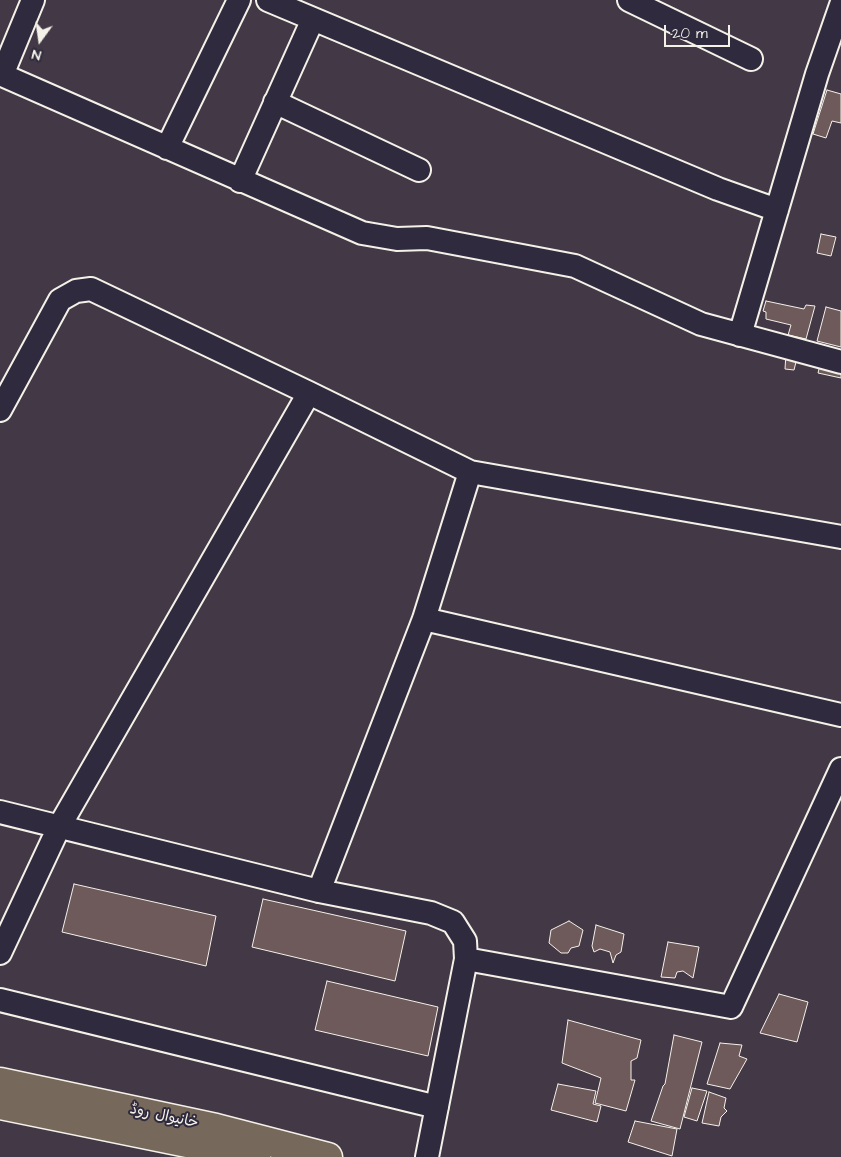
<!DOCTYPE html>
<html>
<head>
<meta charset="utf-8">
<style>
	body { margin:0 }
	#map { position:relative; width:841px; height:1157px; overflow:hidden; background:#423846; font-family:"Architects Daughter",sans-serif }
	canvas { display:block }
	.north { position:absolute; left:15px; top:15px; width:50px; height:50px; -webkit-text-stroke:4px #2f2a3d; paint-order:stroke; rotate:194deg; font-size:14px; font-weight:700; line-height:20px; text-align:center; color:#f4f1e8 }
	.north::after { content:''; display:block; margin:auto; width:18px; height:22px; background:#f4f1e8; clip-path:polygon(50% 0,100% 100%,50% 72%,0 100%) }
	.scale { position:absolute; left:664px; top:25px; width:66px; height:22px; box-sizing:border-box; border:2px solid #f4f1e8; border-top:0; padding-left:6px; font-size:15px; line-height:18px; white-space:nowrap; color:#f4f1e8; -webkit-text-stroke:4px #2f2a3d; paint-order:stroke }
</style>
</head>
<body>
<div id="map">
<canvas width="841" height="1157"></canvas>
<div class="north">N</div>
<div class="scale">20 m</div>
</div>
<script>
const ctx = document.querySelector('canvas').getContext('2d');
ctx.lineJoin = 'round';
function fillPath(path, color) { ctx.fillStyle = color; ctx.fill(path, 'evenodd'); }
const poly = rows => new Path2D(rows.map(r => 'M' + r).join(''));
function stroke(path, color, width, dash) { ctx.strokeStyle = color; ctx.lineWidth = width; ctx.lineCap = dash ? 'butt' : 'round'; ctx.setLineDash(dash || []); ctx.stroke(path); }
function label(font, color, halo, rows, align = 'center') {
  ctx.font = font + ' "Architects Daughter","Playpen Sans Arabic",sans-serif'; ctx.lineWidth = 4; ctx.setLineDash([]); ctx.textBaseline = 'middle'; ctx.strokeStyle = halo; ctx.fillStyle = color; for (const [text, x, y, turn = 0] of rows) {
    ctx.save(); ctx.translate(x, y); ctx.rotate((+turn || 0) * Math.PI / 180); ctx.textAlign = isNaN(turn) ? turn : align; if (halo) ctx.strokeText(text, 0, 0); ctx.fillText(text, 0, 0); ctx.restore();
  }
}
const building = poly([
	[827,90,841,94,841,123,832,121,826,138,813,134,827,90],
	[821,234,836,237,831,256,817,253,821,234],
	[766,301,804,309,806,305,815,306,806,339,788,335,791,325,766,319,766,312,763,311,766,301],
	[826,307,841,311,841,347,817,341,826,307],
	[786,353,798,354,794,370,785,369,786,353],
	[821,361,841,365,841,378,818,373,821,361],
	[74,884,216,916,206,966,62,932,74,884],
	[263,899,406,931,395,981,252,947,263,899],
	[569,921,583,930,579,946,571,948,568,953,561,953,549,943,551,930,569,921],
	[596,925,624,934,621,952,616,955,613,963,610,952,600,949,594,952,592,946,596,925],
	[668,942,699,947,693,978,683,971,677,972,675,978,661,977,668,942],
	[327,981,438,1007,428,1056,315,1030,327,981],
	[779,994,808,1002,797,1042,760,1033,779,994],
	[568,1020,641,1040,637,1058,631,1061,631,1080,635,1080,626,1111,595,1103,601,1078,562,1063,568,1020],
	[674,1035,702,1042,680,1129,651,1121,663,1086,665,1084,674,1035],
	[720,1043,742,1045,739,1056,747,1059,730,1089,707,1084,720,1043],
	[558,1084,596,1091,593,1104,601,1106,597,1122,551,1110,558,1084],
	[692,1088,707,1091,697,1121,684,1117,692,1088],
	[709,1092,726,1098,724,1108,727,1111,721,1117,719,1126,702,1123,709,1092],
	[635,1121,677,1129,672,1156,628,1142,635,1121]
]);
fillPath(building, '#6e5a5b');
stroke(building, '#f4f1e8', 1);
const minor = poly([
	[268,0,718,189,777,210],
	[629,0,751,59],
	[0,74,362,233,397,239,427,238,575,266,701,324,841,362],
	[2,75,33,0],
	[275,102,419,170],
	[167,148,239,0],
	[240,181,313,19],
	[740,335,817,74,841,5],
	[0,410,60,300,76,291,91,289,309,393,470,472,841,537],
	[424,619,841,715],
	[0,812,319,891,431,913,453,922,465,941,466,959,427,1157],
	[319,891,424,619,470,472],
	[0,953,59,827,309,393],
	[466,959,731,1007,841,769],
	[0,1000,437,1107]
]);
const major = poly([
	[0,1082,216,1128,328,1157],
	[0,1105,256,1157]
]);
stroke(minor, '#f4f1e8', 26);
stroke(major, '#f4f1e8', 31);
stroke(minor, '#2f2a3d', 22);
stroke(major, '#76695c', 28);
label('15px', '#f4f1e8', '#2f2a3d', [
	["خانیوال روڈ",164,1117,12]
]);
</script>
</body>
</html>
